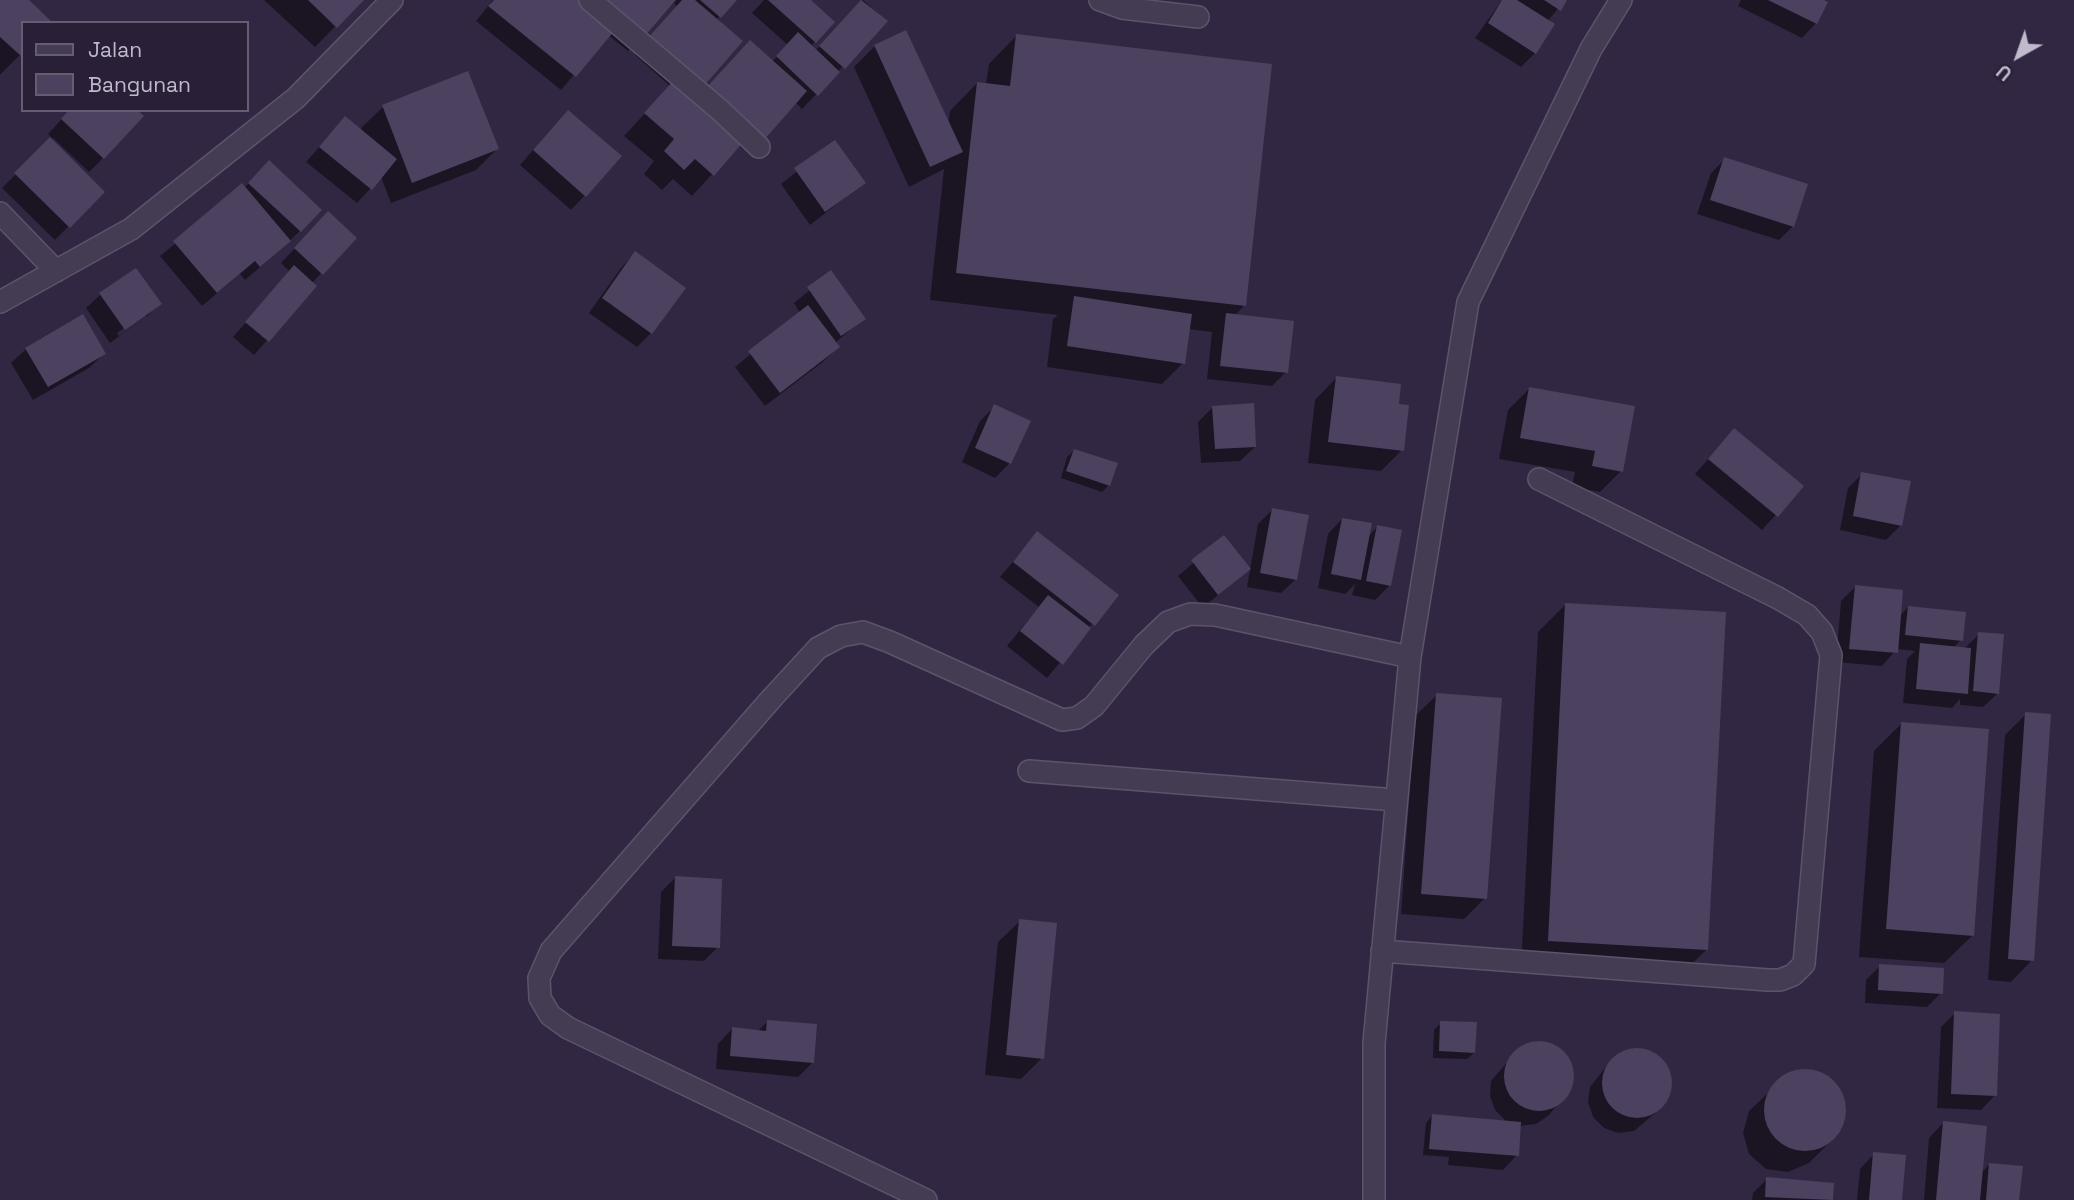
<!DOCTYPE html>
<html>
<head>
<meta charset="utf-8">
<style>
	body { margin:0 }
	#map { position:relative; width:2074px; height:1200px; overflow:hidden; background:#322743; font-family:"Space Grotesk",sans-serif }
	canvas { display:block }
	.legend { position:absolute; left:21px; top:21px; width:228px; height:91px; box-sizing:border-box; background:#292038; border:2px solid #665d73; margin:0; padding:9px 12px; list-style:none; font-size:21px; color:#c1b9cc }
	.legend li { display:flex; align-items:center; gap:14px; height:35px }
	.legend b { width:35px; border:2px solid #665d73 }
	.north { position:absolute; left:1983px; top:21px; width:70px; height:70px; -webkit-text-stroke:5px #292038; paint-order:stroke; rotate:220deg; font-size:19px; font-weight:700; line-height:28px; text-align:center; color:#c1b9cc }
	.north::after { content:''; display:block; margin:auto; width:24px; height:32px; background:#c1b9cc; clip-path:polygon(50% 0,100% 100%,50% 72%,0 100%) }
</style>
</head>
<body>
<div id="map">
<canvas width="2074" height="1200"></canvas>
<ul class="legend">
<li><b style="height:9px;background:#443c52"></b>Jalan</li>
<li><b style="height:19px;background:#4d4160"></b>Bangunan</li>
</ul>
<div class="north">U</div>
</div>
<script>
const ctx = document.querySelector('canvas').getContext('2d');
ctx.lineJoin = 'round';
function fillPath(path, color) { ctx.fillStyle = color; ctx.fill(path, 'evenodd'); }
const poly = rows => new Path2D(rows.map(r => 'M' + r).join(''));
function stroke(path, color, width, dash) { ctx.strokeStyle = color; ctx.lineWidth = width; ctx.lineCap = dash ? 'butt' : 'round'; ctx.setLineDash(dash || []); ctx.stroke(path); }
fillPath(poly([
	[0,0,27,0,23,52,0,75],
	[264,0,361,0,315,47],
	[493,0,734,0,716,20,691,97,772,62,788,45,752,13,764,0,808,0,833,22,810,47,815,51,863,0,886,21,802,109,795,102,748,153,739,145,692,196,673,179,662,190,644,174,654,161,624,136,670,86,635,55,677,6,674,3,628,51,608,35,561,90,476,21],
	[1502,0,1565,0,1547,22,1535,53,1521,67,1475,38],
	[1741,0,1820,0,1816,23,1802,38,1738,6],
	[1016,36,1245,305,1234,316,1286,372,1272,386,1207,379,1212,332,1188,329,1183,363,1162,384,1047,367,1053,319,1058,315,930,300,944,169,909,187,854,67,875,46,948,125,950,111,977,83,986,84,989,64],
	[383,107,497,149,476,170,391,203,381,177,357,203,306,162,345,118,364,134,361,128],
	[70,110,103,158,89,172,53,138,51,141,102,192,55,240,2,188,52,138,48,134],
	[554,126,585,195,571,210,520,165],
	[834,142,864,183,810,225,781,184],
	[1725,159,1793,226,1779,240,1697,214,1711,173],
	[269,163,320,210,286,245,245,280,240,274,202,306,160,256,244,188],
	[314,228,354,238,312,283,315,286,254,355,233,337,290,272,281,263],
	[635,253,651,333,637,347,589,313,621,268],
	[831,273,863,319,835,343,838,347,824,361,765,406,735,367,800,313,794,303],
	[101,294,159,304,146,317,146,313,117,333,119,336,146,317,110,343,86,308],
	[82,317,104,354,89,368,33,400,11,363,26,349],
	[1336,378,1397,406,1402,450,1381,471,1308,463,1315,400],
	[1529,389,1621,471,1600,492,1572,487,1575,472,1499,459,1508,410],
	[995,406,1029,422,1010,463,995,478,962,462,980,421],
	[1213,407,1255,447,1240,461,1201,463,1198,422],
	[1734,430,1802,486,1762,530,1695,474],
	[1074,451,1109,485,1102,492,1061,478,1067,457],
	[1862,474,1901,525,1886,540,1840,530,1848,488],
	[1272,510,1296,579,1281,593,1247,587,1258,524],
	[1342,519,1368,537,1377,527,1389,586,1375,600,1352,595,1355,584,1345,594,1318,588,1328,534],
	[1037,533,1116,595,1047,678,1007,646,1039,607,1000,577],
	[1224,537,1249,568,1203,608,1178,576],
	[1855,587,1900,616,1908,607,1961,640,1953,648,1965,648,1979,634,1998,693,1983,707,1960,705,1960,699,1952,708,1903,703,1907,659,1915,651,1897,649,1882,666,1836,662,1841,601],
	[1566,604,1706,950,1679,977,1521,968,1538,632],
	[1437,695,1485,898,1464,919,1401,914,1415,716],
	[2026,714,2032,960,2011,982,1988,980,2005,735],
	[1901,724,1972,936,1944,963,1859,957,1874,751],
	[675,878,718,947,704,961,658,959,661,892],
	[1020,921,1042,1058,1021,1079,985,1075,998,942],
	[1880,966,1941,993,1927,1007,1865,1003,1866,980],
	[1955,1013,1995,1095,1981,1110,1937,1108,1941,1027],
	[768,1021,812,1063,798,1077,716,1069,718,1044,732,1029,757,1032],
	[1441,1023,1474,1053,1467,1059,1433,1058,1434,1030],
	[1543,1042,1557,1047,1568,1058,1573,1073,1572,1088,1548,1116,1536,1124,1519,1126,1517,1155,1503,1170,1448,1165,1449,1157,1423,1155,1426,1123,1432,1116,1508,1123,1495,1110,1490,1096,1491,1081,1515,1053,1528,1044],
	[1641,1049,1655,1054,1666,1065,1671,1079,1669,1094,1661,1108,1634,1131,1618,1133,1604,1128,1593,1117,1588,1102,1590,1087,1612,1059,1626,1051],
	[1810,1071,1831,1080,1843,1099,1843,1122,1831,1141,1809,1163,1788,1172,1766,1169,1749,1154,1743,1133,1749,1111,1788,1074],
	[1943,1123,1980,1174,1989,1165,2018,1200,1924,1200,1929,1138],
	[1874,1154,1900,1200,1857,1200,1860,1169],
	[1767,1179,1832,1185,1831,1200,1752,1200,1753,1193]
]), '#0007');
fillPath(poly([
	[0,0,29,0,53,23,23,23,21,56,0,37],
	[308,0,364,0,337,28],
	[494,0,578,0,615,30,576,77,488,6],
	[598,0,676,0,643,38],
	[682,0,695,0,743,41,703,87,647,39],
	[700,0,737,0,721,18],
	[768,0,811,0,835,22,816,43],
	[861,0,888,21,845,69,819,46],
	[1502,0,1517,0,1555,24,1536,54,1488,23],
	[1544,0,1567,0,1561,11],
	[1768,0,1824,0,1828,2,1817,24],
	[906,30,963,152,930,167,874,45],
	[798,32,840,72,818,96,776,56],
	[1016,34,1272,64,1246,306,956,273,977,82,1010,86],
	[750,40,807,91,764,140,706,88],
	[468,71,499,149,412,183,382,105],
	[674,80,744,141,714,176,695,159,684,170,664,151,674,139,644,113],
	[69,110,137,110,144,116,104,159,61,119],
	[568,110,622,156,586,197,533,150],
	[345,116,397,159,372,190,319,147],
	[50,137,105,192,70,228,14,173],
	[835,140,866,183,825,212,794,168],
	[1724,157,1808,184,1794,227,1710,200],
	[269,160,322,210,301,232,248,183],
	[242,183,291,241,260,267,255,261,217,293,173,241],
	[328,211,357,238,323,275,294,248],
	[635,251,686,288,652,334,602,298],
	[294,265,317,286,269,342,245,322],
	[136,268,162,304,125,330,99,293],
	[831,270,866,319,841,336,807,287],
	[1074,296,1192,314,1185,364,1067,346],
	[808,305,840,347,780,393,748,351],
	[1226,313,1294,321,1288,373,1220,366],
	[83,314,106,354,48,387,25,348],
	[1336,376,1401,384,1399,404,1409,405,1404,451,1328,442],
	[1529,387,1635,406,1623,472,1592,466,1595,451,1520,438],
	[1254,403,1256,447,1215,449,1212,406],
	[994,404,1031,421,1011,464,975,448],
	[1734,428,1804,486,1778,517,1708,459],
	[1074,449,1118,463,1110,486,1066,471],
	[1861,472,1911,481,1902,526,1853,516],
	[1272,508,1309,515,1297,580,1260,573],
	[1342,518,1372,523,1361,580,1331,574],
	[1377,525,1402,530,1391,586,1366,581],
	[1037,531,1119,595,1095,626,1013,562],
	[1224,535,1251,569,1218,595,1191,560],
	[1855,585,1903,590,1898,653,1849,649],
	[1048,595,1091,628,1063,665,1020,631],
	[1565,603,1726,612,1708,950,1548,941],
	[1908,606,1966,612,1963,641,1905,635],
	[1978,632,2004,634,1999,694,1973,691],
	[1920,643,1971,648,1968,694,1916,689],
	[1436,693,1502,698,1487,899,1421,894],
	[2025,712,2051,714,2034,961,2008,959],
	[1901,722,1989,729,1974,936,1886,929],
	[675,876,722,879,720,948,672,946],
	[1019,919,1057,923,1044,1059,1006,1055],
	[1879,964,1944,968,1943,994,1878,990],
	[1954,1011,2000,1014,1997,1096,1951,1094],
	[767,1020,817,1024,814,1063,730,1056,732,1027,766,1031],
	[1440,1021,1477,1022,1475,1053,1439,1051],
	'1504 1076a35 35 0 1 1 70 0a35 35 0 1 1-70 0Z',
	'1602 1083a35 35 0 1 1 70 0a35 35 0 1 1-70 0Z',
	'1764 1110a41 41 0 1 1 82 0a41 41 0 1 1-82 0Z',
	[1432,1114,1521,1122,1519,1156,1429,1149],
	[1943,1121,1987,1126,1980,1200,1936,1200],
	[1873,1152,1906,1155,1902,1200,1869,1200],
	[1989,1163,2023,1166,2019,1200,1986,1200],
	[1766,1177,1834,1183,1833,1200,1765,1197]
]), '#4d4160');
const minor = poly([
	[590,0,720,110,759,147],
	[1100,0,1122,8,1198,17],
	[0,213,56,271],
	[0,302,131,229,296,98,392,0],
	[1029,771,1396,800],
	[1382,951,1768,980,1780,980,1793,975,1804,964,1831,655,1822,632,1807,615,1778,598,1539,479],
	[926,1200,568,1028,550,1015,540,998,539,978,551,951,772,698,818,648,841,636,863,632,890,642,1062,720,1077,718,1094,706,1144,645,1168,622,1190,614,1215,615,1410,657],
	[1374,1200,1374,1043,1410,657,1468,302,1591,49,1621,0]
]);
stroke(minor, '#5c546a', 24);
stroke(minor, '#443c52', 21);
</script>
</body>
</html>
